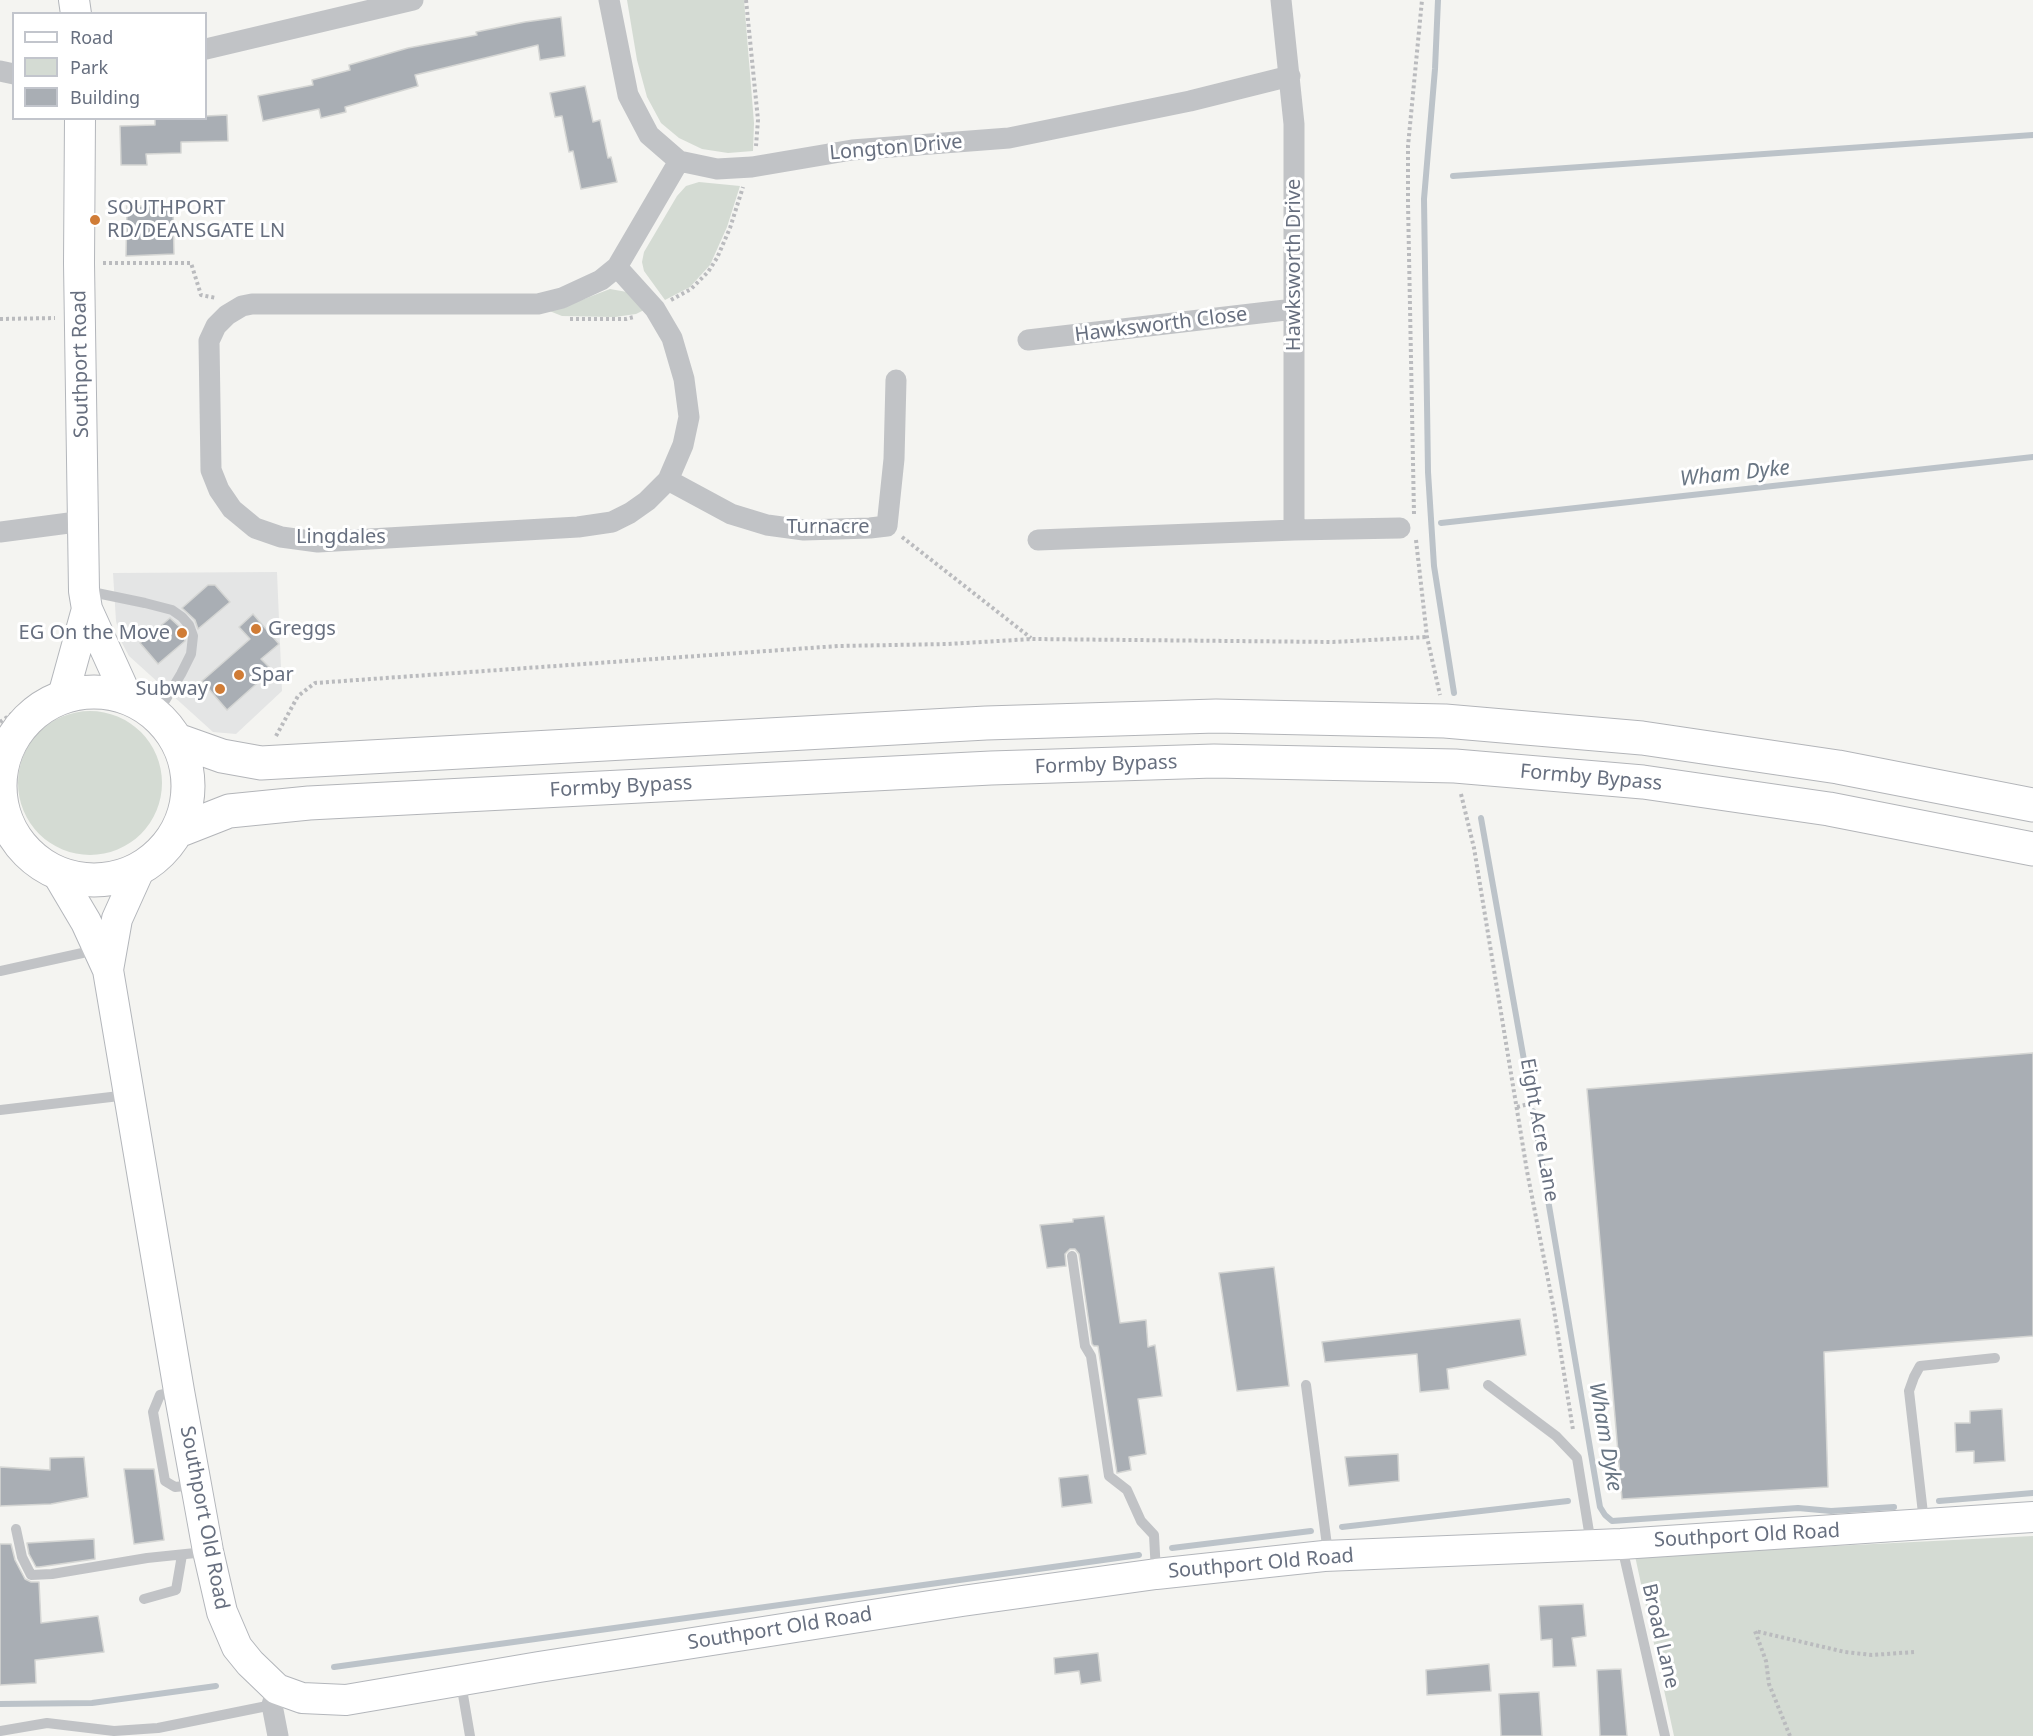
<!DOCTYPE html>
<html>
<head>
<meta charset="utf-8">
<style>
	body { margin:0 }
	#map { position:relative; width:2033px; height:1736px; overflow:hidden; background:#f4f4f1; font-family:"Noto Sans",sans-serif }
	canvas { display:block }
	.legend { position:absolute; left:12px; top:12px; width:195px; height:108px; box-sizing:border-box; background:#fff; border:2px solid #c2c5cc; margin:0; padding:8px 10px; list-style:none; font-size:18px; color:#676f7f }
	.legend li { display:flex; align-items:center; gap:12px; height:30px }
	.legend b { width:30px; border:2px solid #c2c5cc }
</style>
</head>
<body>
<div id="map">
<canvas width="2033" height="1736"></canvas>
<ul class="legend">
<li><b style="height:8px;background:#fff"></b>Road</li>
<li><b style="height:16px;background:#d4dbd3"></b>Park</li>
<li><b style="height:16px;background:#a9aeb4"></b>Building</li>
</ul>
</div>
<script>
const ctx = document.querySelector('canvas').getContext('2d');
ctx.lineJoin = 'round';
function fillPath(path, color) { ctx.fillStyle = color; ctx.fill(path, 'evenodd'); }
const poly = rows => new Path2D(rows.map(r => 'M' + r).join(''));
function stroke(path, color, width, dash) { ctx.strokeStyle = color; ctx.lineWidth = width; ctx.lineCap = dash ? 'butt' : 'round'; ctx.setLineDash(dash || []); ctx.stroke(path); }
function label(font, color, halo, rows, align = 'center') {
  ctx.font = font + ' "Noto Sans",sans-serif'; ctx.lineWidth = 6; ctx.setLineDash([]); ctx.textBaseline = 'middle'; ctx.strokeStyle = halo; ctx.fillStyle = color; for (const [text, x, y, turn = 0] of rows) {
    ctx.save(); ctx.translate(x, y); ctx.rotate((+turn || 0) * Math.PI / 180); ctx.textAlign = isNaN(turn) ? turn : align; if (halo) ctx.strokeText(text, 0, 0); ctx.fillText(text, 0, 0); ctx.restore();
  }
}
fillPath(poly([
	[277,572,282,691,236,734,213,732,129,656,121,641,116,621,113,573]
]), '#e4e5e5');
fillPath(poly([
	[627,0,744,0,754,123,753,151,728,153,702,149,679,138,661,123,647,97,637,60],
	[699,182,740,186,727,227,710,265,690,287,665,300,644,271,642,262,644,252,677,196,686,186],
	[610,289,627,292,644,310,636,314,615,317,562,316,547,310,566,306],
	'18 783a72 72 0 1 1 144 0a72 72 0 1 1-144 0Z',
	[2033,1536,2033,1736,1674,1736,1635,1556]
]), '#d4dbd3');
stroke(poly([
	[1438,0,1435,69,1424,199,1428,472,1434,566,1454,693],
	[1453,176,2033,135],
	[1441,523,2033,457],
	[1481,818,1530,1094],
	[1533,1111,1600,1507,1605,1515,1612,1521,1798,1508,1831,1511,1894,1507],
	[1939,1501,2033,1493],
	[1342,1527,1568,1501],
	[1172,1548,1311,1531],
	[334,1667,1139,1555],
	[0,1704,92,1703,216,1686]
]), '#bcc3c9', 6);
const building = poly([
	[561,17,565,56,540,60,538,45,415,75,418,86,345,107,346,112,321,118,319,109,263,121,258,96,313,85,312,80,350,70,349,65,408,48,477,35,476,32,525,22,561,17],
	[585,86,593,122,600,120,608,158,611,157,617,182,581,189,573,151,569,152,562,116,555,117,550,93,585,86],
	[227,115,228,141,181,142,181,153,146,154,147,165,121,165,120,126,155,125,155,118,206,118,206,116,227,115],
	[127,206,173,206,174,254,126,256,127,206],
	[208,585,215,585,230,602,198,629,195,620,182,608,208,585],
	[253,614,279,644,261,659,272,670,227,710,202,681,250,639,239,627,253,614],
	[170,618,182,629,185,641,158,664,140,643,170,618],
	[2033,1053,2033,1336,1824,1352,1828,1487,1622,1499,1587,1089,2033,1053],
	[1104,1216,1120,1323,1146,1320,1148,1347,1155,1345,1162,1396,1138,1399,1146,1454,1129,1457,1131,1470,1117,1473,1098,1346,1094,1346,1092,1344,1079,1254,1075,1249,1070,1249,1065,1254,1066,1266,1047,1268,1040,1225,1073,1222,1073,1219,1104,1216],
	[1274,1267,1289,1386,1237,1391,1219,1273,1274,1267],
	[1520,1319,1526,1355,1447,1369,1449,1389,1420,1392,1417,1354,1325,1362,1322,1342,1520,1319],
	[2002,1409,2005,1461,1974,1463,1974,1451,1956,1452,1955,1423,1970,1423,1970,1411,2002,1409],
	[1398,1454,1399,1481,1349,1486,1345,1457,1398,1454],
	[84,1457,88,1497,51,1504,0,1506,0,1467,50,1470,50,1458,84,1457],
	[124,1469,154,1469,164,1540,134,1544,124,1469],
	[1088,1475,1092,1503,1062,1507,1059,1478,1088,1475],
	[94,1539,95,1559,39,1567,36,1567,29,1554,27,1543,94,1539],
	[0,1544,11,1544,15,1560,25,1579,31,1582,39,1582,41,1623,98,1616,104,1652,35,1660,36,1683,0,1685,0,1544],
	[1583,1604,1586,1636,1572,1638,1576,1666,1553,1667,1552,1639,1541,1640,1539,1606,1583,1604],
	[1098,1653,1101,1681,1081,1684,1079,1671,1055,1674,1054,1658,1098,1653],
	[1489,1664,1491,1691,1427,1695,1426,1670,1489,1664],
	[1621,1669,1627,1736,1600,1736,1597,1670,1621,1669],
	[1539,1692,1542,1736,1501,1736,1499,1694,1539,1692]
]);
fillPath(building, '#a9aeb4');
stroke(building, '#d5d6d4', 1.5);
const secondary = poly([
	[74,0,76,14],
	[80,118,79,263,84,591,87,609,127,697],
	[63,696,87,609],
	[57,873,86,922,108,970,179,1391,208,1551,222,1612,237,1647,250,1663,277,1689,302,1698,346,1700,539,1667,962,1601,1156,1574,1324,1556,1621,1544,2033,1517],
	[108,970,117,919,140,868]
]);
const highway = poly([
	'0 786a94 94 0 1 1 188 0a94 94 0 1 1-188 0Z',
	[177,740,222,756,261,763,986,723,1216,716,1445,721,1642,738,1838,767,2033,805],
	[178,831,229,811,309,803,991,768,1214,761,1455,766,1643,782,1829,809,2033,849]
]);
stroke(secondary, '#b3b6bb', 32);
stroke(highway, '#b3b5b9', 35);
stroke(poly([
	[746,0,758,120,756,146],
	[103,263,191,263,201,295,216,298],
	[671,300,691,289,708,272,717,258,730,228,743,187],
	[0,319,55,318],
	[570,319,626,319,634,317],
	[1414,514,1408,203,1408,146,1422,0],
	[902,537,1031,638],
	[1416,540,1427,637,1440,695],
	[0,722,39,695],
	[276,736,298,696,315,683,838,646,948,644,1032,639,1333,642,1427,637],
	[1461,794,1474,848,1527,1171,1554,1310,1573,1430],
	[1517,1107,1540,1101],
	[1790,1736,1769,1684,1766,1661,1755,1631,1845,1652,1872,1655,1914,1652]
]), '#babbbe', 4, [3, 3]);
stroke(poly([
	[87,591,145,603,172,610,182,617,189,625,193,636,191,654,181,674,157,714],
	[0,971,96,950],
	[0,1110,128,1095],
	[1072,1256,1085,1346,1091,1356,1109,1476,1127,1490,1141,1521,1154,1535,1156,1573],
	[1306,1385,1328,1553],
	[1488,1385,1556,1436,1577,1458,1591,1544],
	[178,1391,160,1395,153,1412,165,1481,175,1487,194,1485],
	[1924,1522,1909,1391,1914,1377,1920,1366,1995,1358],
	[16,1529,22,1557,31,1575,52,1574,147,1558,205,1552],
	[1622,1547,1665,1736],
	[144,1599,176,1590,182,1555],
	[461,1683,470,1736],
	[0,1731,47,1723,114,1731,158,1728,272,1705]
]), '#c1c3c6', 10);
stroke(poly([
	[609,0,628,95,649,135,679,161,717,169,752,167,852,150,1009,138,1190,101,1290,76],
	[206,49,413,0],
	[0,71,14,74],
	[617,267,655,309,672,338,684,379,689,417,683,445,668,480,647,501,630,513,612,522,578,527,318,542,281,537,255,528,232,509,219,490,211,470,209,341,216,326,227,315,242,306,252,304,538,304,562,298,601,280,617,267,679,161],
	[1028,340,1294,309],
	[668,480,731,514,767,525,804,530,870,528,887,526,894,459,896,380],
	[1294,530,1400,528],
	[0,532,84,521],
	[1038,540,1294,530,1294,124,1281,0],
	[277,1689,272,1705,278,1736]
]), '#c1c3c6', 21);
stroke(secondary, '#fff', 30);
stroke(highway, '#fff', 33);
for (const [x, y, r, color] of [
	[95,220,6,"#d07c36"],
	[256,629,6,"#d07c36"],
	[182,633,6,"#d07c36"],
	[239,675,6,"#d07c36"],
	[220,689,6,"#d07c36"]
]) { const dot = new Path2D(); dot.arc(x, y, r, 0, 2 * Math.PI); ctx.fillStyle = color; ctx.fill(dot); stroke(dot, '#fff', 2); }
label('20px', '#676f7f', '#fff', [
	["Longton Drive",896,148,-5],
	["Hawksworth Drive",1294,265,-90],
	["Hawksworth Close",1161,325,-7],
	["Southport Road",81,364,-91],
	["Turnacre",828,527],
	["Lingdales",341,537],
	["Formby Bypass",1106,765,-2],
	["Formby Bypass",1591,778,5],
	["Formby Bypass",621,787,-3],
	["Eight Acre Lane",1539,1130,80],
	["Southport Old Road",204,1518,79],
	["Southport Old Road",1747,1536,-3],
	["Southport Old Road",1261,1564,-5],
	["Southport Old Road",780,1629,-9],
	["Broad Lane",1660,1636,77]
]);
label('20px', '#676f7f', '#fff', [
	["SOUTHPORT",107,208],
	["RD/DEANSGATE LN",107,231],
	["Greggs",268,629],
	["EG On the Move",170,633,"right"],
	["Spar",251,675],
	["Subway",208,689,"right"]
], 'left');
label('italic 21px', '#687583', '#fff', [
	["Wham Dyke",1735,474,-6],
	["Wham Dyke",1605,1437,80]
]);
</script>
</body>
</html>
